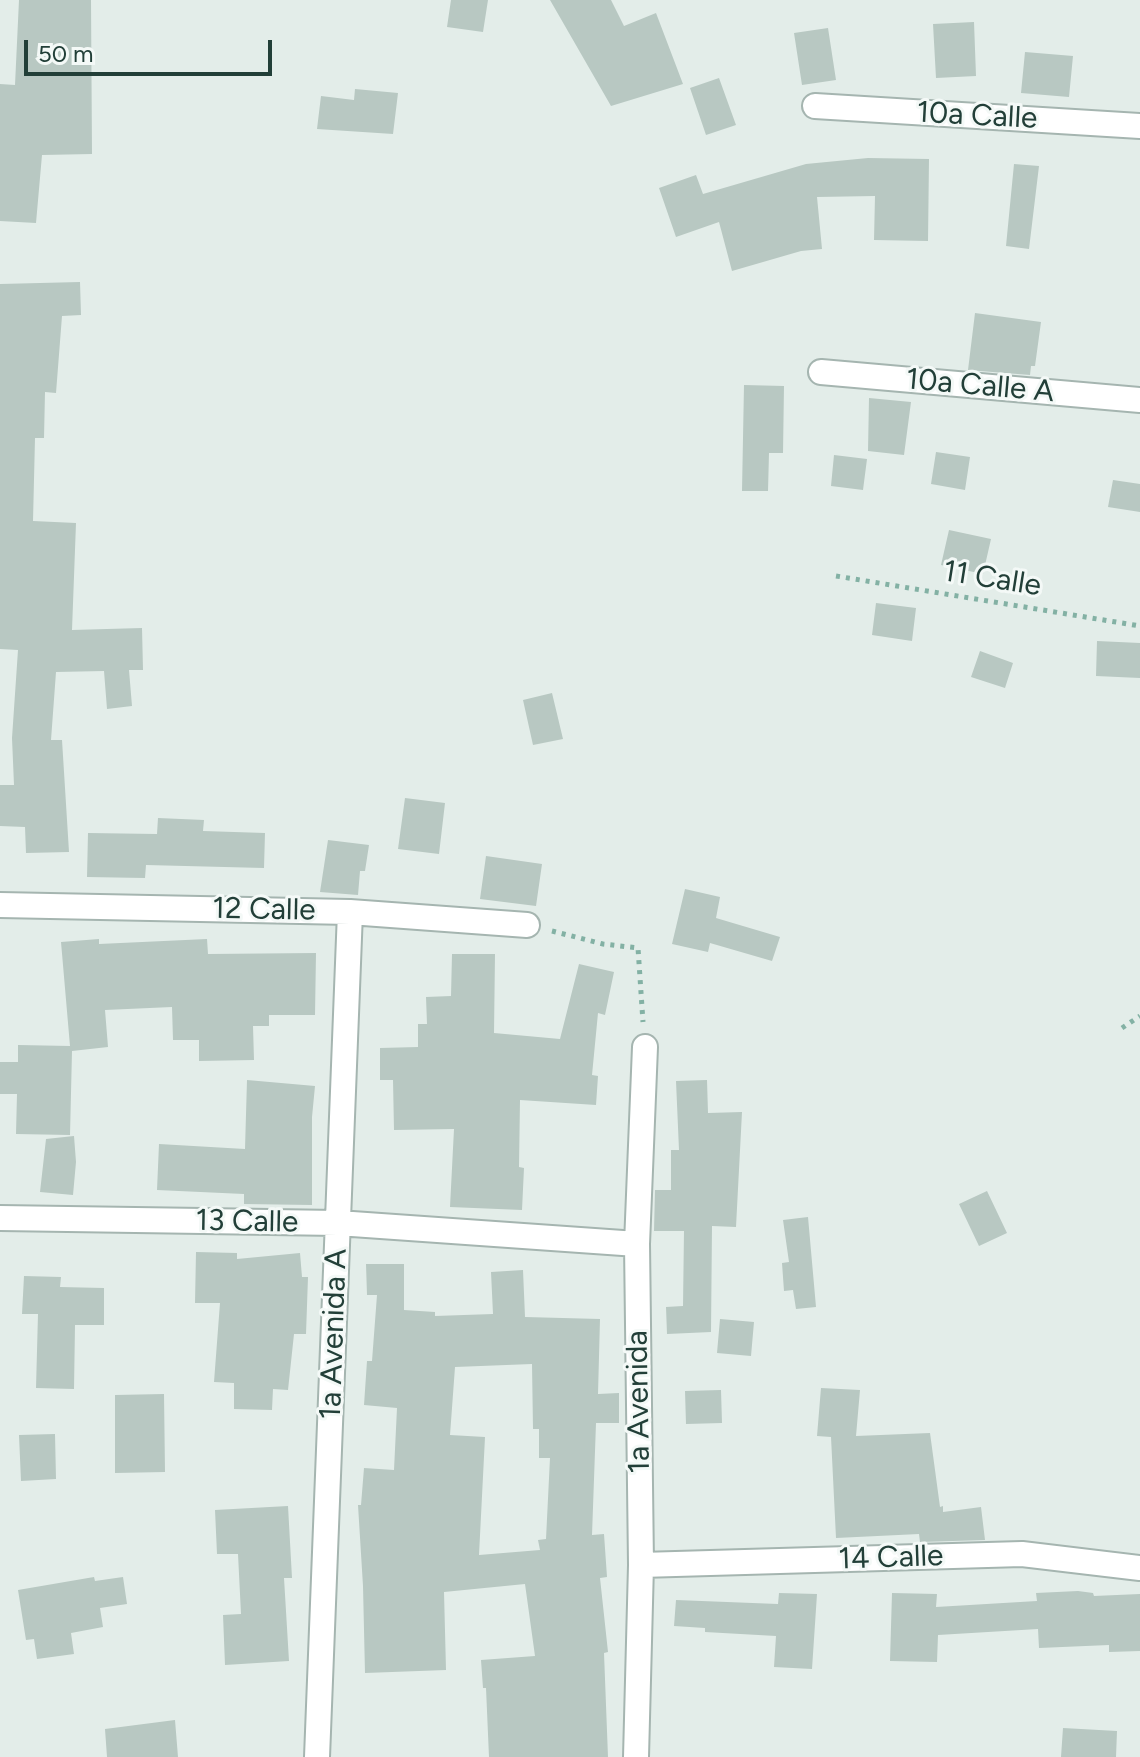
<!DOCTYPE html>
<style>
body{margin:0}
#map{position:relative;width:1140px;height:1757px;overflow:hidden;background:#e3ede9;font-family:Figtree,sans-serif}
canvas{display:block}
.scale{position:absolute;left:24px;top:40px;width:248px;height:36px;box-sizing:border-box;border:4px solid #223f38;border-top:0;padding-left:10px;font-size:24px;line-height:28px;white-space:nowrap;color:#223f38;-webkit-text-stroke:6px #f4f9f7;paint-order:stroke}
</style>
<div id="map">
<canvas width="1140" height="1757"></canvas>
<div class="scale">50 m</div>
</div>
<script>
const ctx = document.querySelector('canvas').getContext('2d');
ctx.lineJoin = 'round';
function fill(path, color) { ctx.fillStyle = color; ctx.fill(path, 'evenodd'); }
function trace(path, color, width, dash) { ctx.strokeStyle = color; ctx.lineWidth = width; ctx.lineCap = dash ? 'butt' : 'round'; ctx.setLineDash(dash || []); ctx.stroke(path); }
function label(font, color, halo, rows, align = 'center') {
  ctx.font = font + ' Figtree,sans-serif'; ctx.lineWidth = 6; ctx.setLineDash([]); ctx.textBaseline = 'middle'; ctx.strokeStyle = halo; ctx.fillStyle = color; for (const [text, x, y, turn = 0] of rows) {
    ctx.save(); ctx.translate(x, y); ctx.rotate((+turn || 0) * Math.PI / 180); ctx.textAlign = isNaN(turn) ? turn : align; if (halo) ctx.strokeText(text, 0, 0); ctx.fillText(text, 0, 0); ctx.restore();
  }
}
fill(new Path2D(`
 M 19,0 L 91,0 L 92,154 L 42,155 L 36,223 L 0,221 L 0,84 L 15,85 Z
 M 451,0 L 488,0 L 483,32 L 447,27 Z
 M 550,0 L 611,0 L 624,26 L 656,13 L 683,84 L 611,106 Z
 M 974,22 L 976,76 L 936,78 L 933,24 Z
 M 828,28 L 836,80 L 802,85 L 794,33 Z
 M 1025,52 L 1073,56 L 1069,97 L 1021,93 Z
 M 719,78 L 736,125 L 706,135 L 690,88 Z
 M 355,89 L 398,93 L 393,134 L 317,129 L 321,96 L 354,100 Z
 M 868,158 L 929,159 L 928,241 L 874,240 L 875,196 L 817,197 L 822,249 L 801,251 L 732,271 L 719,222 L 676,237 L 659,188 L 696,175 L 703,194 L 806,164 Z
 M 1014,164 L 1039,166 L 1029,249 L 1006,246 Z
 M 80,282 L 81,315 L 62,316 L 56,393 L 45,392 L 44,438 L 35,438 L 33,521 L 76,523 L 72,630 L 142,628 L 143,670 L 129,670 L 132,706 L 107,709 L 104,671 L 56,672 L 51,740 L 62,740 L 69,852 L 26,853 L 25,827 L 0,826 L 0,785 L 14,785 L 12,738 L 18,650 L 0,649 L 0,284 Z
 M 975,313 L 1041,322 L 1035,366 L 1031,366 L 1030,375 L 968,370 Z
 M 744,385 L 784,386 L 783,453 L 769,453 L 768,491 L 742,491 Z
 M 869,398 L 911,402 L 904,455 L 868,451 Z
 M 936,452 L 970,457 L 965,490 L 931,484 Z
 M 834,455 L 867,459 L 863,490 L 831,486 Z
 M 1113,480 L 1140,484 L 1140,512 L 1108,507 Z
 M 949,530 L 991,539 L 983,574 L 941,565 Z
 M 876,603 L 916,608 L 912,641 L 872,635 Z
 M 1097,641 L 1140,643 L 1140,678 L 1096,676 Z
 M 980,651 L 1013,663 L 1005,688 L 971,677 Z
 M 552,693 L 563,739 L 533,745 L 523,700 Z
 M 405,798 L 445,803 L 439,854 L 398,849 Z
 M 158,818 L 204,820 L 203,831 L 265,833 L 264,868 L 146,865 L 145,878 L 87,877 L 88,833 L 157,834 Z
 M 328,840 L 369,845 L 365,871 L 360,871 L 358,895 L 320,892 Z
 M 486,856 L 542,864 L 536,906 L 480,899 Z
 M 685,889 L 720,897 L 716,918 L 780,937 L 772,961 L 710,943 L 708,952 L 672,944 Z
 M 99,939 L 99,944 L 207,939 L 208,954 L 316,953 L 315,1015 L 269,1015 L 269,1026 L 253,1026 L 254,1060 L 199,1061 L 199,1040 L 173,1040 L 172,1007 L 105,1010 L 108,1047 L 72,1051 L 70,1135 L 16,1134 L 17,1094 L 0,1094 L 0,1062 L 18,1062 L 18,1045 L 70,1046 L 61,942 Z
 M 452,954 L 495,954 L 494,1033 L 560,1039 L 579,964 L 614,972 L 605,1015 L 598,1013 L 592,1075 L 598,1076 L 596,1105 L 520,1100 L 519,1167 L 524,1168 L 522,1210 L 450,1207 L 454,1129 L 394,1130 L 393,1080 L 380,1080 L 380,1048 L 418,1047 L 418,1024 L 427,1024 L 426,997 L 451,996 Z
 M 247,1080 L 315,1086 L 312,1117 L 312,1205 L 244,1204 L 244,1194 L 157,1190 L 159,1144 L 245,1149 Z
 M 707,1080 L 708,1113 L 742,1112 L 736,1227 L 712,1226 L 711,1332 L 667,1334 L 666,1307 L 683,1306 L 684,1231 L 654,1231 L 655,1190 L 671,1190 L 671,1150 L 679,1150 L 676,1081 Z
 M 74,1136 L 76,1162 L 73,1195 L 40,1192 L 46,1139 Z
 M 987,1191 L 1007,1233 L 979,1246 L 959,1204 Z
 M 808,1217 L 816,1307 L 796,1309 L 793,1290 L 784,1291 L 782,1263 L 789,1262 L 783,1220 Z
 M 196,1252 L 237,1253 L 237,1259 L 300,1253 L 302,1277 L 308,1277 L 306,1334 L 294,1334 L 288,1390 L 273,1389 L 272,1410 L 234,1409 L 234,1383 L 214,1382 L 220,1303 L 195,1303 Z
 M 366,1264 L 404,1264 L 404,1310 L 435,1312 L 435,1316 L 493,1314 L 491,1272 L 523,1270 L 525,1317 L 600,1319 L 598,1394 L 619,1393 L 619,1423 L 596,1423 L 592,1535 L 604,1534 L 607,1577 L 600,1578 L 608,1652 L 604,1653 L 608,1757 L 489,1757 L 486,1688 L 483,1688 L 481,1660 L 535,1656 L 525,1584 L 444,1592 L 446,1670 L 365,1673 L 363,1586 L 358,1505 L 361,1505 L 364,1468 L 394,1470 L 397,1408 L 364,1405 L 367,1361 L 372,1361 L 377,1295 L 367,1295 ZM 532,1364 L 533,1429 L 539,1429 L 539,1458 L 550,1458 L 546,1539 L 538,1540 L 540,1550 L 479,1555 L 485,1437 L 450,1435 L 455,1367 Z
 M 24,1276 L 61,1277 L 60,1287 L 104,1288 L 104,1325 L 75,1325 L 74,1389 L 36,1388 L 38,1314 L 22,1314 Z
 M 720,1319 L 754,1322 L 751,1356 L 717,1353 Z
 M 821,1388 L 860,1390 L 856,1436 L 930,1433 L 940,1507 L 943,1506 L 943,1512 L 981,1507 L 985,1540 L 920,1542 L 919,1534 L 836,1538 L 831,1437 L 817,1436 Z
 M 721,1390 L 722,1423 L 686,1424 L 685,1391 Z
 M 164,1394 L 165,1472 L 115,1473 L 115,1395 Z
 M 55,1434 L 56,1479 L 21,1481 L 19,1435 Z
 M 288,1506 L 292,1578 L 284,1578 L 289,1661 L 225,1665 L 223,1615 L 241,1614 L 238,1554 L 217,1554 L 215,1510 Z
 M 94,1577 L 95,1581 L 123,1577 L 127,1604 L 100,1608 L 103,1627 L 71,1633 L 74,1654 L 37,1659 L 34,1639 L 26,1640 L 18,1590 Z
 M 1078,1591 L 1093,1593 L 1094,1596 L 1140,1594 L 1140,1651 L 1109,1652 L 1109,1645 L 1039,1648 L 1038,1629 L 938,1635 L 937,1662 L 890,1661 L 892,1593 L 937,1594 L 936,1607 L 1037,1601 L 1036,1593 Z
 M 779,1593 L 817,1594 L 812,1669 L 774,1667 L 776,1636 L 705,1632 L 705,1628 L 674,1626 L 676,1600 L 778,1604 Z
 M 175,1720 L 178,1757 L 107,1757 L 105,1729 Z
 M 1063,1728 L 1117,1731 L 1116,1757 L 1061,1757 Z`), '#b8c8c2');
const street = new Path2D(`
 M 815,106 L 1140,126
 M 821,372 L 1140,400
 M 0,905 L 350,912 L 527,925
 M 0,1218 L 338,1223 L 637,1244
 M 641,1565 L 1022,1554 L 1140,1568
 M 317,1757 L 350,912
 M 636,1757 L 641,1565 L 637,1244 L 645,1047`);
trace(street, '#a5b5b0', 28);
trace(new Path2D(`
 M 836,576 L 1140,626
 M 552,931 L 603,944 L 638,948 L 643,1022
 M 1122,1028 L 1140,1016`), '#83b1a4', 5, [4, 6]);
trace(street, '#fff', 24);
label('30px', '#223f38', '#f4f9f7', [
 ["10a Calle",977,116,3],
 ["10a Calle A",980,386,5],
 ["11 Calle",992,579,9],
 ["12 Calle",264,910,1],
 ["13 Calle",247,1222,1],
 ["1a Avenida A",334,1334,-88],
 ["1a Avenida",639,1402,-91],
 ["14 Calle",891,1558,-2]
]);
</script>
